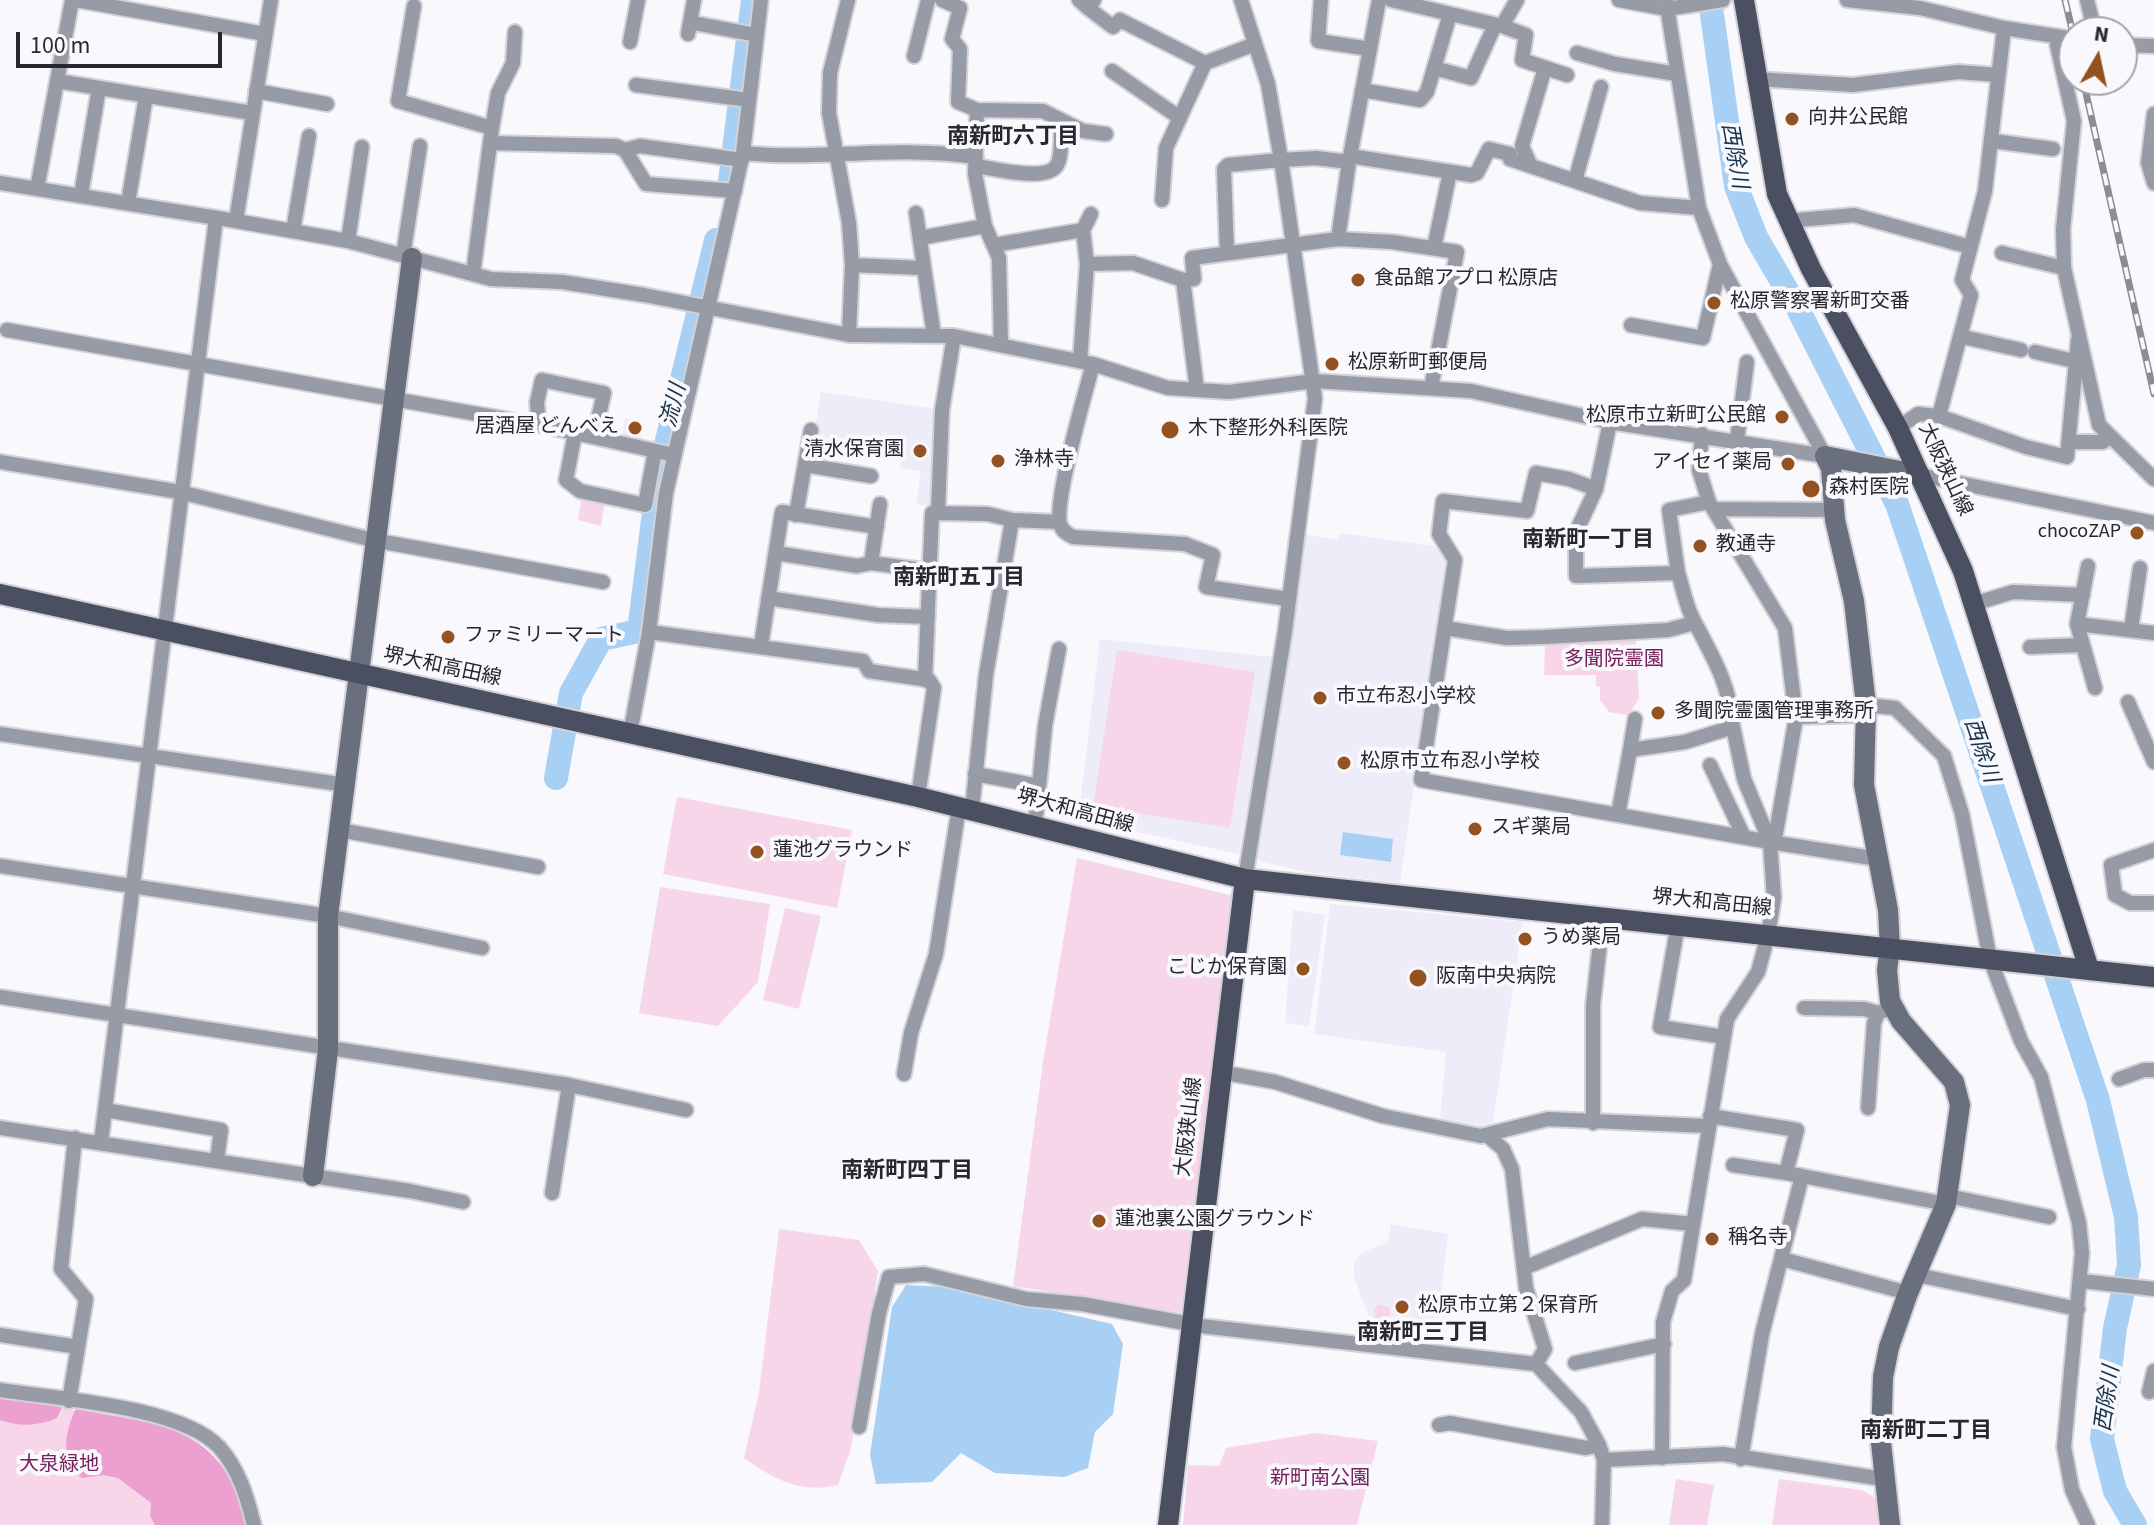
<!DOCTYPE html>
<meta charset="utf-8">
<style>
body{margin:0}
#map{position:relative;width:2154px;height:1525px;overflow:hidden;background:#f9f8fd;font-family:"Source Sans 3",sans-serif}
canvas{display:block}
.north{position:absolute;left:2058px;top:16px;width:80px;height:80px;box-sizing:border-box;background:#f9f8fd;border:2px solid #a5a4ab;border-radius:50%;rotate:9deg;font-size:22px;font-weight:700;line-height:32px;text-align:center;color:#282730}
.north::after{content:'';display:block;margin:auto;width:28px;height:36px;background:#945221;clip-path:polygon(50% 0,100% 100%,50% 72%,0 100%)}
.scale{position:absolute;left:16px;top:32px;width:206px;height:36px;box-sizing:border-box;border:4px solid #282730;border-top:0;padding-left:10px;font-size:24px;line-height:28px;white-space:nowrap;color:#282730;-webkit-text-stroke:6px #f9f8fd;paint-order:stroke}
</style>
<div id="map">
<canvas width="2154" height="1525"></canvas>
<div class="north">N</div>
<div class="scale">100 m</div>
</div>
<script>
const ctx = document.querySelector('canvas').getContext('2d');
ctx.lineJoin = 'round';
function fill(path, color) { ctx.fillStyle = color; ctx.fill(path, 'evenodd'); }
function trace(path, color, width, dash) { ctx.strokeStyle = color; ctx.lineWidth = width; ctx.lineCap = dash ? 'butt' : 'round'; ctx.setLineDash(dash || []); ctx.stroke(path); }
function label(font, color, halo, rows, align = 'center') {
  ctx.font = font + ' "Source Sans 3","Noto Sans JP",sans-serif'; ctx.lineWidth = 8; ctx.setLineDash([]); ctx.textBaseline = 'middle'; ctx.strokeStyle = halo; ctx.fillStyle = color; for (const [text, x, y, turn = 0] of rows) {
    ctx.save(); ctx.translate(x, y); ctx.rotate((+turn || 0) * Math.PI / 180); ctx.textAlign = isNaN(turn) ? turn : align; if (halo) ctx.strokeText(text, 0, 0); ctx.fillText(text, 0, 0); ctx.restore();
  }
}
fill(new Path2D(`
 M 821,392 L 937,409 L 933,437 L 938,454 L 930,506 L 916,504 L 921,471 L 900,468 L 902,449 L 814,436 Z
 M 625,418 L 643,422 L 641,440 L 622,436 Z
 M 1340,533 L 1441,547 L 1450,574 L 1433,652 L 1400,883 L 1312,873 L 1262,862 L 1256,857 L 1303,534 L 1337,540 Z
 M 1100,639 L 1274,657 L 1239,854 L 1078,819 Z
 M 1330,904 L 1523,922 L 1492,1129 L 1440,1121 L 1446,1052 L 1314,1034 Z
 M 1293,910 L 1325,915 L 1309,1026 L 1285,1023 Z
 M 1391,1224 L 1448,1234 L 1436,1343 L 1376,1337 L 1354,1277 L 1354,1262 L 1363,1252 L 1388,1242 Z`), '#eeecf9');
fill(new Path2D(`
 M 582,496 L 605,501 L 601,526 L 578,520 Z
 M 1636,639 L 1639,699 L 1628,715 L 1609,712 L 1600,700 L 1600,687 L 1596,686 L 1596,675 L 1544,675 L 1545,642 Z
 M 1117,650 L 1255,672 L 1230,828 L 1093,806 Z
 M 677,797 L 852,830 L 837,908 L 663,874 Z
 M 1077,858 L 1234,896 L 1181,1313 L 1013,1286 L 1043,1062 Z
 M 660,887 L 770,904 L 758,982 L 718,1026 L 639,1013 Z
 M 785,908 L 821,916 L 799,1009 L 763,1000 Z
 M 779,1229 L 859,1240 L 878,1271 L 851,1448 L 838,1485 C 800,1494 774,1479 744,1458 L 759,1392 Z
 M 1380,1304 L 1389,1307 L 1391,1329 L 1376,1325 L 1374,1308 Z
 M 0,1397 L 169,1426 L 209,1453 L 238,1498 L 247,1525 L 0,1525 Z
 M 1316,1433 L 1378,1441 L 1357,1525 L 1183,1525 L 1188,1465 L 1219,1466 L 1226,1448 Z
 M 1676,1479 L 1714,1485 L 1707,1525 L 1669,1525 Z
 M 1779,1479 L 1862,1490 L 1877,1499 L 1879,1525 L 1772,1525 Z`), '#f8d6ea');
fill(new Path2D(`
 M 0,1397 L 62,1407 L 57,1418 C 39,1426 18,1427 0,1420 Z
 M 76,1409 C 161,1425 224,1425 247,1525 L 155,1525 L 150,1516 L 151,1503 L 118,1478 L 103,1475 L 82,1478 C 59,1461 65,1430 76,1409 Z`), '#eca0d0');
fill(new Path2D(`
 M 1343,832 L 1393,839 L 1391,862 L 1340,855 Z
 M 906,1285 L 951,1287 L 1112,1324 L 1123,1344 L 1113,1414 L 1095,1432 L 1088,1468 L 1064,1477 L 995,1473 L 961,1453 L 932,1482 L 876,1484 L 870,1455 L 892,1307 Z`), '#a8d0f4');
trace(new Path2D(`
 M 1710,0 L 1736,186 L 1756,237 L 1799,311 L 1897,504 L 2098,1100 L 2126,1217 L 2129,1265 L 2115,1328 L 2102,1439 L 2115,1491 L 2135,1525
 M 730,181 L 753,0
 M 556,778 L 571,693 L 601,639 L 639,631 L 659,473 L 716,240`), '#a8d0f4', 24);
const street = new Path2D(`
 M 76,0 L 265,34
 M 848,0 L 830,73 L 829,113 L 849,223 L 852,265 L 849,335
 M 942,0 L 960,8 L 952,39 L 960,49 L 958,102 L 977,110 L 975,174 L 985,226 L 999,258 L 1001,345
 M 1079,0 L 1088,8 L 1094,0
 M 1241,0 L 1268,84 L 1281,160 L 1316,158 L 1349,162 L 1379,0
 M 1321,0 L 1318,41 L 1370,49
 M 1391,0 L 1502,26 L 1517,0
 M 1619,0 L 1667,9 L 1723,0
 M 1666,0 L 1699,208 L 1720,264 L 1825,456
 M 1847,0 L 1920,8 L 2004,28 L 2074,39
 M 2087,0 L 2095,32
 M 414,6 L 398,101 L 492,128
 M 1088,8 L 1113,27 L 1120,20 L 1205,63 L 1255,44
 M 694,23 L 756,35
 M 1502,26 L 1526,35 L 1522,60 L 1567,75
 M 688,34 L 694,0
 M 630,42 L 638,0
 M 2057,45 L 2074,121 L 2063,229 L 2064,268
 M 2122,45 L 2154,46
 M 1577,53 L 1615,64 L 1677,74
 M 914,56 L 928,0
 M 1434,68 L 1471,78 L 1495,25
 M 1112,71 L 1180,118
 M 1756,79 L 1853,85 L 1958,72 L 1998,75
 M 57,81 L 252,113
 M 636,85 L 749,100
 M 1362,90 L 1420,100 L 1427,92 L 1450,14
 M 256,91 L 327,104
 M 977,110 L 1043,111 L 1083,131 L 1106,134
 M 2154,114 L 2148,163 L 2154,183
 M 1993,141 L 2053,149
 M 491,143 L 616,146 L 625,150 L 646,184 L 735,191
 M 625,150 L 640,146 L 742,160
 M 743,153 C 821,161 898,145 976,157
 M 1350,156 L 1471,175 L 1477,173 L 1489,149 L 1510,154 L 1510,159 L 1640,203 L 1699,208
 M 1530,164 L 1522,146 L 1545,68
 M 976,166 C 993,168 1047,183 1057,165 C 1063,155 1060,132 1061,120
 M 1575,181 L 1601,87
 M 0,183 L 236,221 L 271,0
 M 37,189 L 72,0
 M 81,195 L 99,88
 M 1162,200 L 1166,148 L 1205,63
 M 128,203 L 146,96
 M 916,213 L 934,336
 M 236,221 L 348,241 L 491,279 L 562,282 L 644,295 L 849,335 L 954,336 L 1093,364 L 1168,388 L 1229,392 L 1314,381 L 1471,391 L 1610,422 L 1825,456
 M 1787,221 L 1854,215 L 1970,247
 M 293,231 L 309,136
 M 920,238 L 985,226
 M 1338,239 L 1349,162
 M 348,241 L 362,147
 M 994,245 L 1083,230
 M 1434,248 L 1450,172
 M 1227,253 L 1224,169 L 1228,165 L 1281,160 L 1315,398 L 1285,631 L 1245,879
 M 2002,253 L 2064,268 L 2099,425 L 2154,479
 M 403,256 L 420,146
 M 1087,264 L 1133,263 L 1183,280 L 1197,390
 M 852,265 L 921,268
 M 473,274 L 492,128 L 498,93 L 513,63 L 515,32
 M 1183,280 L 1194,279 L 1192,258 L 1338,239 L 1392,242 L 1457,252 L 1431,388
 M 1631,325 L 1703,338 L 1720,264
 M 7,330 L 539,425 L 674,455
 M 1963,337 L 2021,350
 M 2035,352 L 2074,361
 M 1080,361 L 1087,264 L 1083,230 L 1091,214
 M 1093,364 C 1085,394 1054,500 1060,524 C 1062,531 1067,534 1073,537 L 1185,544 L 1213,555 L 1206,587 L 1288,599
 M 1939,416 L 2026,447 L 2067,457 L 2078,340
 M 1610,422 L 1596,489 L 1576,532 L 1576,576 L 1678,573 C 1683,588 1686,607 1694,621 C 1713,657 1730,685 1733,727 L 1685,742 L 1630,750 L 1618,815 L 1770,842 L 1774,898 L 1768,935 L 1758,972 L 1727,1019 L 1684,1280 L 1672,1291 L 1663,1322 L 1662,1458
 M 539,425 L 537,402 L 542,380 L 604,393 L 594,437
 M 1898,428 L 1918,414 L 1939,416 L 1971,295 L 1962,280 L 1985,191 L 2004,28
 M 575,433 L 566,480 L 580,491 L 645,505 L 655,451
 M 1702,434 L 1699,470 L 1709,502 L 1785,628 L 1796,717 L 1776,833 L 1770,842
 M 1737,440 L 1747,362
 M 2069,442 L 2103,442 L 2108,435
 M 0,462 L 180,492 L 373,540 L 603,582
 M 805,465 L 871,476
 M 1920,475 L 2154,523
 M 1596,489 L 1569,479 L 1536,473 L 1527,511 L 1443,501 L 1439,534 L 1455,560 L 1421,780 L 1618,815
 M 1715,509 L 1835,510
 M 938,513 L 942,410 L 954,336
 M 796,515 L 811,430
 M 776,553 L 857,566 L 871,563 L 931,571
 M 871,563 L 880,504
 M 2088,566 L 2077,624 L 2095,688
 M 1678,573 L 1669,510 L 1709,502
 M 768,598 L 878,615 L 928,617
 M 1973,604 L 2013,592 L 2083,595
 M 2077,624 L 2154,633
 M 1445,628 L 1507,638 L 1544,637 L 1668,630 L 1694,623
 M 2131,630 L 2140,568
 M 649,632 L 863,661 L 869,671 L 929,680 L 934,688 L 918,797
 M 761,645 L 782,512 L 877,527
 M 2030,647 L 2083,645
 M 925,680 L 932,513 L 988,514 L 1012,520
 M 2128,702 L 2154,762
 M 1866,705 L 1895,708 L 1944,756 L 1962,814 L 1990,959 L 2021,1041 L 2041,1077 L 2079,1223 L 2082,1253 L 2064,1447 L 2072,1490 L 2088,1525
 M 1796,717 L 1865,715
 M 1733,727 L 1744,779 L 1770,842
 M 0,734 L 346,785
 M 630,734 L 649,632 L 666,493 L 743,153 L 761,0
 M 1630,750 L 1635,719
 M 1710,765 L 1744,837
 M 975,774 L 1039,786
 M 972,810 L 986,675 L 1012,520 L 1059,522
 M 1035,826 L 1045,726 L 1059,649
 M 340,830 L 538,867
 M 1770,842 L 1878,859
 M 2154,850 L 2111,865 L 2115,895 L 2130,903 L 2154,903
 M 0,866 L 328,916 L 482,948
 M 1678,924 L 1660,1027 L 1724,1037
 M 0,997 L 569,1085 L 552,1193
 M 1804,1008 L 1864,1009 L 1878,1013
 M 1220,1072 L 1275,1082 L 1383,1116 L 1481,1136 L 1548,1119 L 1707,1126
 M 904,1074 L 911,1033 L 936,954 L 959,807
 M 2119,1079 L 2144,1070 L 2154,1070
 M 569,1085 L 686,1110
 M 1868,1108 L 1874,1023 L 1878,1013 L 1893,1007
 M 105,1110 L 221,1130 L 217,1160
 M 1710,1116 L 1797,1130 L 1786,1173 L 1802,1176 L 1762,1334 L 1741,1459
 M 1593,1123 L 1593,1005 L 1603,916
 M 0,1128 L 410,1191 L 463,1202
 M 1489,1137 L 1503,1149 L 1512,1169 L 1526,1288 L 1545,1349 L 1536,1364
 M 101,1142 L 216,218
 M 1733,1165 L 1786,1173
 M 1802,1176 L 1946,1204
 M 1948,1196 L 2049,1217
 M 1782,1259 L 1908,1293
 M 1524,1268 L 1642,1219 L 1693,1224
 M 1917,1275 L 2078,1309
 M 2081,1281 L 2154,1289
 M 0,1335 L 78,1347
 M 1575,1363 L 1664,1344
 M 0,1390 C 57,1399 180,1406 219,1447 C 239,1469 247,1497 254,1525
 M 2149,1392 L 2154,1371
 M 69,1401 L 86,1299 L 61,1269 L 75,1138
 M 1439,1425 L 1450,1423 L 1586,1448 L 1599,1445
 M 859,1427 L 879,1313 L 889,1277 L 924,1274 L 1026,1299 L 1082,1304 L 1201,1326 L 1536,1364 L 1581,1412 L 1599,1445 L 1604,1460 L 1602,1525
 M 1604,1460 L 1723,1454 L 1883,1479`);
const secondary = new Path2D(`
 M 1825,456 L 1831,468 L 1835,520 L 1854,601 L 1866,705 L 1864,785 L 1888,910 L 1890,948 L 1887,970 L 1890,1001 L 1901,1021 L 1954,1082 L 1960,1105 L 1946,1204 L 1908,1293 L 1889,1347 L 1883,1377 L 1881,1443 L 1890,1525
 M 1825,456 L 1920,475
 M 313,1176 L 328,1050 L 328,916 L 412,258`);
const primary = new Path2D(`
 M 1744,0 L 1777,194 L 1811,269 L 1898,428 L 1963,571 L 2089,969
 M 0,594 L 918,797 L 1245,879 L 2154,977
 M 1168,1525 L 1245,879`);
trace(street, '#d3d2d8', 18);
trace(secondary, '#d3d2d8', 24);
trace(primary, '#d3d2d8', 24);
trace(street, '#979ba5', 14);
trace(secondary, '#6a6f7d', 20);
trace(primary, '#4a5061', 20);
const rail = new Path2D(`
 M 2065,0 L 2074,38
 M 2083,80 L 2154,394`);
trace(rail, '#8d8c93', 7);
trace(rail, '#f9f8fd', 4, [12]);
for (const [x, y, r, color] of [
 [1792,119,8,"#945221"],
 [1358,280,8,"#945221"],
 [1714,303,8,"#945221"],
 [1332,364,8,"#945221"],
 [1782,417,8,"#945221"],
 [635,428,8,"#945221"],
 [1170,430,10,"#945221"],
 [920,451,8,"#945221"],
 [998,461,8,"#945221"],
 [1788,464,8,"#945221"],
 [1811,489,10,"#945221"],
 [2137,533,8,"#945221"],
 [1700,546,8,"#945221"],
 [448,637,8,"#945221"],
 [1320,698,8,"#945221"],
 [1658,713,8,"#945221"],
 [1344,763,8,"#945221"],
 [1475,829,8,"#945221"],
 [757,852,8,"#945221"],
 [1525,939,8,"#945221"],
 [1303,969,8,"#945221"],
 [1418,978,10,"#945221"],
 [1099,1221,8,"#945221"],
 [1712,1239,8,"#945221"],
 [1402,1307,8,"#945221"]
]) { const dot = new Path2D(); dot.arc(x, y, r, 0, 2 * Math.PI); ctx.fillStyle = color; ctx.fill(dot); trace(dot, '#f9f8fd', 3); }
label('20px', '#282730', '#f9f8fd', [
 ["向井公民館",1808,119],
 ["食品館アプロ 松原店",1374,280],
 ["松原警察署新町交番",1730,303],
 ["松原新町郵便局",1348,364],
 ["松原市立新町公民館",1766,417,"right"],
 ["居酒屋 どんべえ",619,428,"right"],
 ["木下整形外科医院",1188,430],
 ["清水保育園",904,451,"right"],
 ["浄林寺",1014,461],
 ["アイセイ薬局",1772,464,"right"],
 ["森村医院",1829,489],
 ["chocoZAP",2121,533,"right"],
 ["教通寺",1716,546],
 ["ファミリーマート",464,637],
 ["市立布忍小学校",1336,698],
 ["多聞院霊園管理事務所",1674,713],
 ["松原市立布忍小学校",1360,763],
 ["スギ薬局",1491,829],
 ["蓮池グラウンド",773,852],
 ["うめ薬局",1541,939],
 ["こじか保育園",1287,969,"right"],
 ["阪南中央病院",1436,978],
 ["蓮池裏公園グラウンド",1115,1221],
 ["稱名寺",1728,1239],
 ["松原市立第２保育所",1418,1307]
], 'left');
label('20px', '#282730', '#f9f8fd', [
 ["大阪狭山線",1944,470,65],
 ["堺大和高田線",442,668,12],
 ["堺大和高田線",1075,812,15],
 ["堺大和高田線",1712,904,6],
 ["大阪狭山線",1190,1127,-83]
]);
label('20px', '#77205e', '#f9f8fd', [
 ["多聞院霊園",1614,661],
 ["大泉緑地",59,1466],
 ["新町南公園",1320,1480]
]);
label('bold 22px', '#282730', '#f9f8fd', [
 ["南新町六丁目",1013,138],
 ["南新町一丁目",1588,541],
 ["南新町五丁目",959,579],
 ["南新町四丁目",907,1172],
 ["南新町三丁目",1423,1334],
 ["南新町二丁目",1926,1432]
]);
label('italic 22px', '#16334b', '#f9f8fd', [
 ["西除川",1733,156,80],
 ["流川",675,406,-76],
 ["西除川",1980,751,71],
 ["西除川",2109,1399,-82]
]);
</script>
